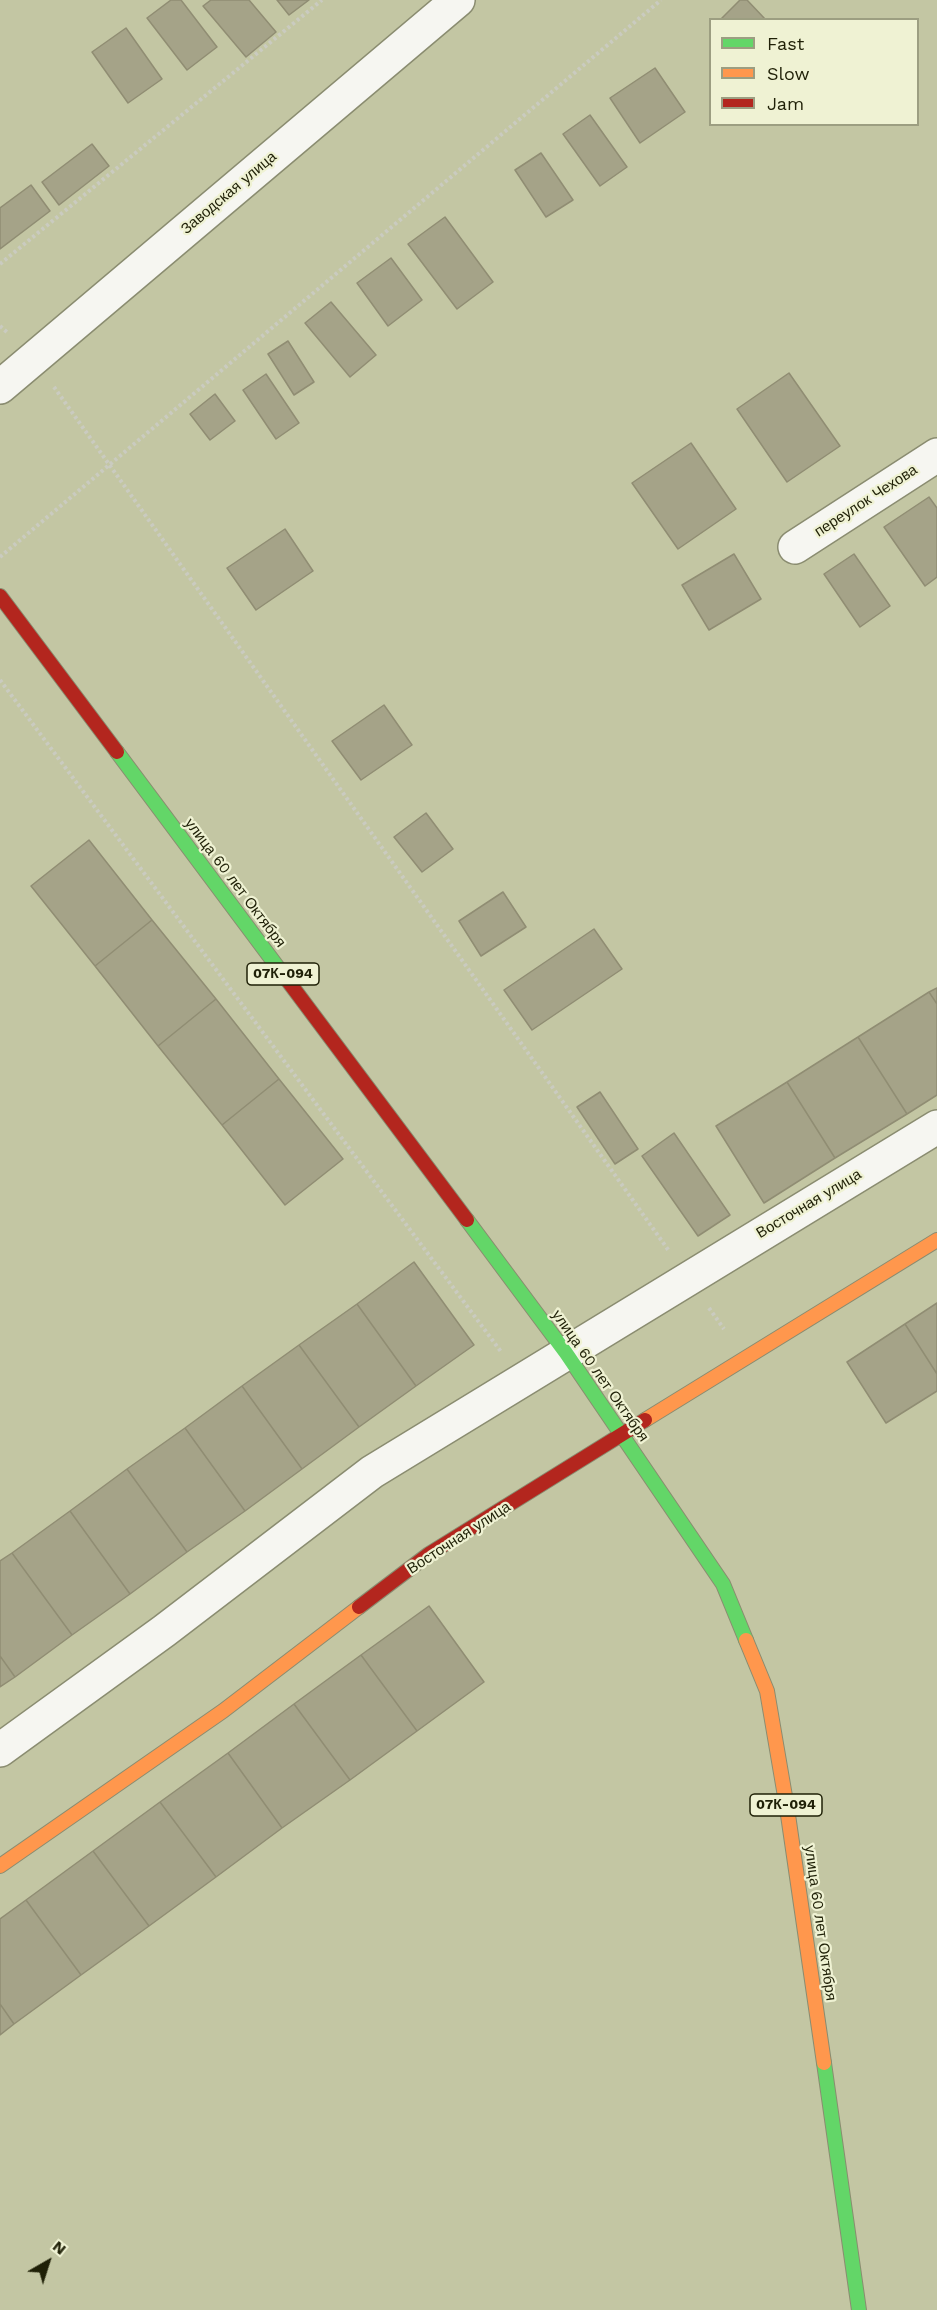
<!DOCTYPE html>
<meta charset="utf-8">
<style>
body{margin:0}
#map{position:relative;width:937px;height:2310px;overflow:hidden;background:#c3c6a3;font-family:"Work Sans",sans-serif}
canvas{display:block}
.legend{position:absolute;left:709px;top:18px;width:210px;height:108px;box-sizing:border-box;background:#eff2d3;border:2px solid #9c9e81;margin:0;padding:8px 10px;list-style:none;font-size:18px;color:#1f2007}
.legend li{display:flex;align-items:center;gap:12px;height:30px}
.legend b{width:30px;border:2px solid #9c9e81}
.north{position:absolute;left:18px;top:2232px;width:60px;height:60px;-webkit-text-stroke:4px #eff2d3;paint-order:stroke;rotate:39deg;font-size:16px;font-weight:700;line-height:24px;text-align:center;color:#1f2007}
.north::after{content:'';display:block;margin:auto;width:21px;height:27px;background:#1f2007;clip-path:polygon(50% 0,100% 100%,50% 72%,0 100%)}
</style>
<div id="map">
<canvas width="937" height="2310"></canvas>
<ul class="legend">
<li><b style="height:8px;background:#63d668"></b>Fast</li>
<li><b style="height:8px;background:#ff974d"></b>Slow</li>
<li><b style="height:8px;background:#b3261e"></b>Jam</li>
</ul>
<div class="north">N</div>
</div>
<script>
const ctx = document.querySelector('canvas').getContext('2d');
ctx.lineJoin = 'round';
function fill(path, color) { ctx.fillStyle = color; ctx.fill(path, 'evenodd'); }
function trace(path, color, width, dash) { ctx.strokeStyle = color; ctx.lineWidth = width; ctx.lineCap = dash ? 'butt' : 'round'; ctx.setLineDash(dash || []); ctx.stroke(path); }
function label(font, color, halo, rows, align = 'center') {
  ctx.font = font + ' "Work Sans",sans-serif'; ctx.lineWidth = 4.5; ctx.setLineDash([]); ctx.textBaseline = 'middle'; ctx.strokeStyle = halo; ctx.fillStyle = color; for (const [text, x, y, turn = 0] of rows) {
    ctx.save(); ctx.translate(x, y); ctx.rotate((+turn || 0) * Math.PI / 180); ctx.textAlign = isNaN(turn) ? turn : align; if (halo) ctx.strokeText(text, 0, 0); ctx.fillText(text, 0, 0); ctx.restore();
  }
}
const building = new Path2D(`
 M 171,0 L 181,0 L 217,47 L 187,70 L 147,18 Z
 M 211,0 L 249,0 L 276,32 L 246,57 L 203,6 Z
 M 277,0 L 309,0 L 289,15 Z
 M 740,0 L 747,0 L 766,20 L 720,20 Z
 M 126,28 L 162,79 L 128,103 L 92,52 Z
 M 655,68 L 685,112 L 640,143 L 610,98 Z
 M 590,115 L 627,167 L 600,186 L 563,134 Z
 M 92,144 L 109,166 L 59,205 L 42,182 Z
 M 541,153 L 573,200 L 546,217 L 515,170 Z
 M 31,185 L 50,211 L 0,249 L 0,208 Z
 M 445,217 L 493,282 L 457,309 L 408,244 Z
 M 391,258 L 422,300 L 388,326 L 357,283 Z
 M 331,302 L 376,355 L 350,377 L 305,323 Z
 M 288,341 L 314,382 L 294,395 L 268,354 Z
 M 789,373 L 840,446 L 787,482 L 737,409 Z
 M 266,374 L 299,423 L 276,439 L 243,390 Z
 M 215,394 L 235,421 L 210,440 L 190,414 Z
 M 691,443 L 736,509 L 678,549 L 632,483 Z
 M 929,497 L 937,508 L 937,577 L 925,586 L 884,527 Z
 M 285,529 L 313,571 L 256,610 L 227,568 Z
 M 734,554 L 761,599 L 709,630 L 682,585 Z
 M 854,554 L 890,606 L 860,627 L 824,574 Z
 M 384,705 L 412,745 L 361,780 L 332,741 Z
 M 426,813 L 453,849 L 422,872 L 394,837 Z
 M 89,840 L 152,920 L 95,966 L 31,886 Z
 M 503,892 L 526,927 L 481,956 L 459,921 Z
 M 152,920 L 216,999 L 158,1046 L 95,966 Z
 M 594,929 L 622,969 L 532,1030 L 504,990 Z
 M 937,988 L 937,1004 L 929,992 Z
 M 929,992 L 937,1004 L 937,1095 L 907,1114 L 858,1037 Z
 M 216,999 L 279,1079 L 222,1125 L 158,1046 Z
 M 858,1037 L 907,1114 L 835,1158 L 787,1082 Z
 M 279,1079 L 343,1159 L 285,1205 L 222,1125 Z
 M 787,1082 L 835,1158 L 764,1203 L 716,1126 Z
 M 600,1092 L 638,1149 L 615,1164 L 577,1107 Z
 M 674,1133 L 730,1215 L 698,1236 L 642,1156 Z
 M 414,1262 L 474,1345 L 416,1386 L 357,1304 Z
 M 937,1303 L 937,1374 L 905,1324 Z
 M 357,1304 L 416,1386 L 359,1427 L 299,1345 Z
 M 905,1324 L 937,1374 L 937,1391 L 886,1423 L 847,1362 Z
 M 299,1345 L 359,1427 L 302,1469 L 242,1386 Z
 M 242,1386 L 302,1469 L 245,1511 L 185,1428 Z
 M 185,1428 L 245,1511 L 187,1552 L 127,1469 Z
 M 127,1469 L 187,1552 L 130,1594 L 70,1511 Z
 M 70,1511 L 130,1594 L 72,1635 L 12,1553 Z
 M 12,1553 L 72,1635 L 15,1677 L 0,1656 L 0,1561 Z
 M 429,1606 L 484,1682 L 417,1731 L 361,1655 Z
 M 361,1655 L 417,1731 L 350,1780 L 294,1704 Z
 M 0,1656 L 15,1677 L 0,1687 Z
 M 294,1704 L 350,1780 L 282,1828 L 228,1753 Z
 M 228,1753 L 282,1828 L 216,1877 L 160,1802 Z
 M 160,1802 L 216,1877 L 149,1926 L 93,1851 Z
 M 93,1851 L 149,1926 L 81,1975 L 26,1900 Z
 M 26,1900 L 81,1975 L 14,2024 L 0,2004 L 0,1919 Z
 M 0,2004 L 14,2024 L 0,2035 Z`);
fill(building, '#a5a388');
trace(building, '#908d73', 1.5);
const street = new Path2D(`
 M 0,387 L 458,0
 M 795,547 L 937,455
 M 0,1750 L 164,1631 L 372,1472 L 937,1127`);
const fast = new Path2D(`
 M 117,752 L 285,977
 M 467,1220 L 566,1353 L 723,1584 L 746,1640
 M 824,2063 L 859,2310`);
const slow = new Path2D(`
 M 645,1420 L 937,1240
 M 746,1640 L 767,1691 L 787,1808 L 824,2063
 M 0,1866 L 223,1711 L 359,1607`);
const jam = new Path2D(`
 M 0,596 L 117,752
 M 285,977 L 467,1220
 M 359,1607 L 429,1554 L 645,1420`);
trace(street, '#8a8c70', 36);
trace(fast, '#8a8c70', 16);
trace(slow, '#8a8c70', 16);
trace(jam, '#8a8c70', 16);
trace(new Path2D(`
 M 0,264 L 322,0
 M 0,326 L 8,333
 M 54,387 L 669,1251
 M 0,557 L 661,0
 M 0,680 L 502,1353
 M 709,1308 L 724,1329`), '#cacbc0', 4, [3, 3]);
trace(street, '#f6f6f1', 33);
trace(fast, '#63d668', 14);
trace(slow, '#ff974d', 14);
trace(jam, '#b3261e', 14);
for (const [x, y, w] of [
 [283,974,72],
 [786,1805,72]
]) { const box = new Path2D(); box.roundRect(x - w / 2, y - 11, w, 22, 4.5); ctx.fillStyle = '#eff2d3'; ctx.fill(box); trace(box, '#1f2007', 1.5); }
label('bold 14px', '#1f2007', null, [
 ["07К-094",283,974],
 ["07К-094",786,1805]
]);
label('15px', '#1f2007', '#eff2d3', [
 ["Заводская улица",229,193,-40],
 ["переулок Чехова",866,501,-33],
 ["улица 60 лет Октября",235,883,53],
 ["Восточная улица",809,1204,-31],
 ["улица 60 лет Октября",600,1376,55],
 ["Восточная улица",459,1538,-33],
 ["улица 60 лет Октября",820,1923,82]
]);
</script>
